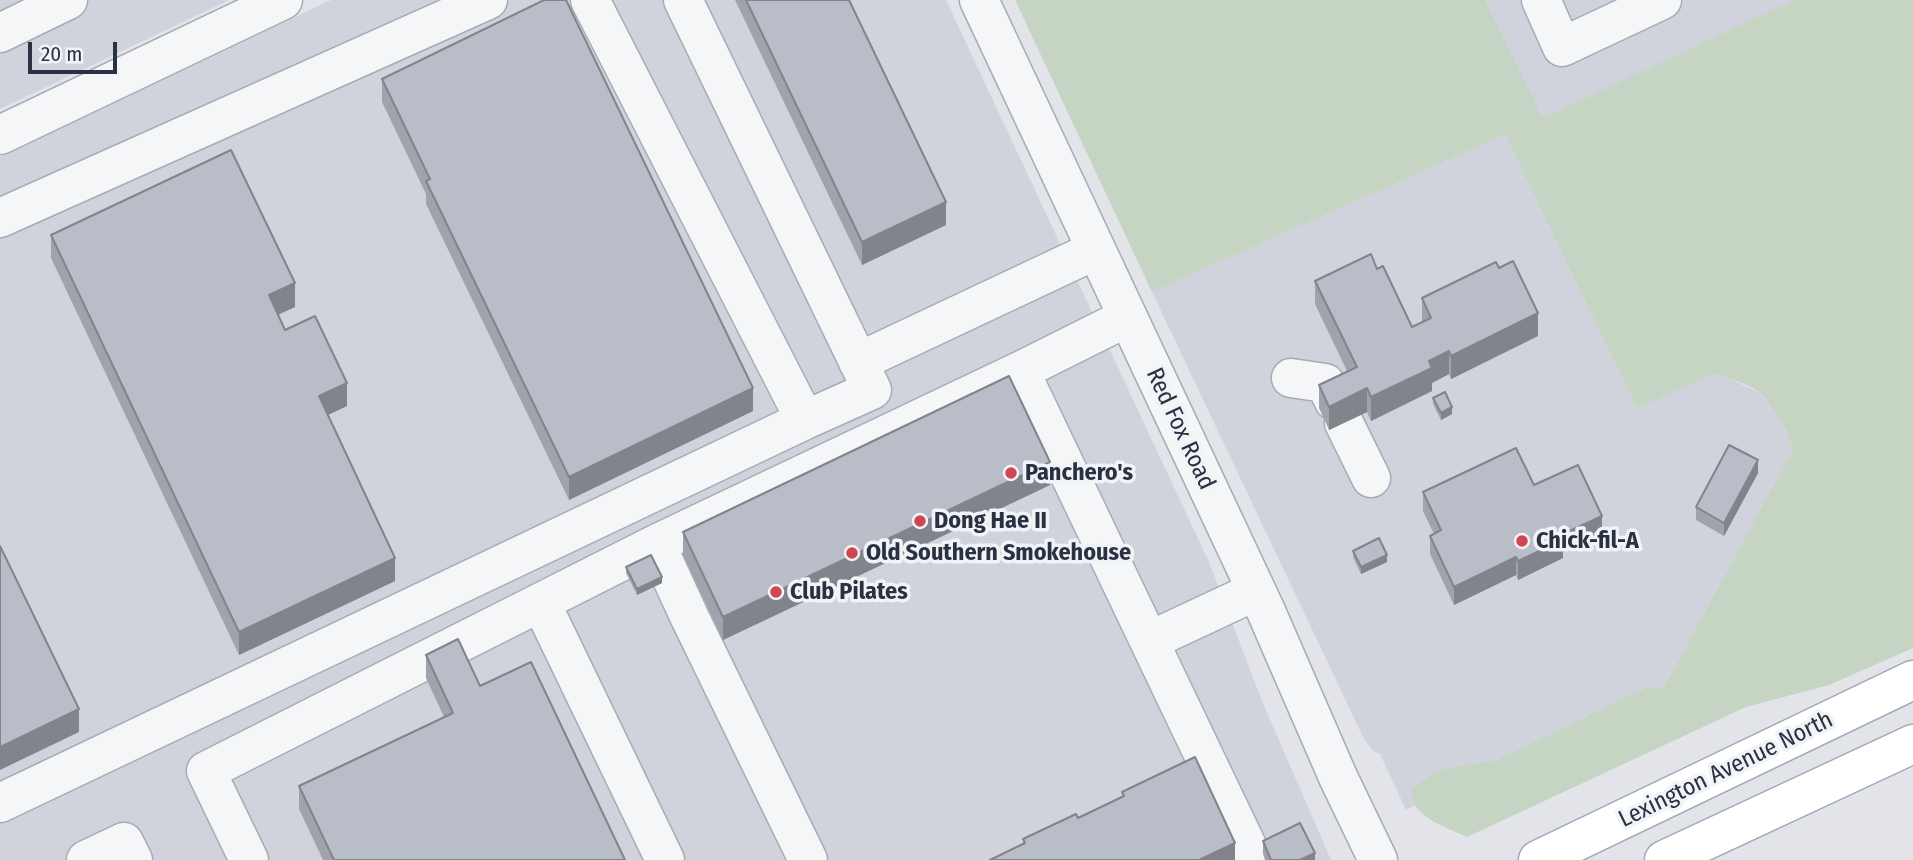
<!DOCTYPE html>
<style>
body{margin:0}
#map{position:relative;width:1913px;height:860px;overflow:hidden;background:#e2e4ea;font-family:"Fira Sans Condensed",sans-serif}
canvas{display:block}
.scale{position:absolute;left:28px;top:42px;width:89px;height:32px;box-sizing:border-box;border:4px solid #2a3142;border-top:0;padding-left:9px;font-size:21px;line-height:24px;white-space:nowrap;color:#2a3142;-webkit-text-stroke:5px #f1f4f7;paint-order:stroke}
</style>
<div id="map">
<canvas width="1913" height="860"></canvas>
<div class="scale">20 m</div>
</div>
<script>
const ctx = document.querySelector('canvas').getContext('2d');
ctx.lineJoin = 'round';
function fill(path, color) { ctx.fillStyle = color; ctx.fill(path, 'evenodd'); }
function trace(path, color, width, dash) { ctx.strokeStyle = color; ctx.lineWidth = width; ctx.lineCap = dash ? 'butt' : 'round'; ctx.setLineDash(dash || []); ctx.stroke(path); }
function label(font, color, halo, rows, align = 'center') {
  ctx.font = font + ' "Fira Sans Condensed",sans-serif'; ctx.lineWidth = 7; ctx.setLineDash([]); ctx.textBaseline = 'middle'; ctx.strokeStyle = halo; ctx.fillStyle = color; for (const [text, x, y, turn = 0] of rows) {
    ctx.save(); ctx.translate(x, y); ctx.rotate((+turn || 0) * Math.PI / 180); ctx.textAlign = isNaN(turn) ? turn : align; if (halo) ctx.strokeText(text, 0, 0); ctx.fillText(text, 0, 0); ctx.restore();
  }
}
fill(new Path2D(`
 M 0,0 L 229,0 L 0,109 Z
 M 331,0 L 946,0 L 1209,562 L 1262,701 L 1331,860 L 0,860 L 0,157 Z
 M 1485,0 L 1816,0 L 1543,119 Z
 M 1505,135 L 1637,409 L 1712,374 L 1726,377 L 1760,393 L 1777,414 L 1789,438 L 1793,450 L 1664,687 L 1657,688 L 1649,686 L 1496,760 L 1451,767 L 1412,801 L 1415,805 L 1406,810 L 1380,754 L 1373,751 L 1364,739 L 1152,292 Z`), '#d0d3dc');
fill(new Path2D(`
 M 1015,0 L 1485,0 L 1543,118 L 1794,0 L 1913,0 L 1913,648 L 1829,685 L 1746,707 L 1467,837 C 1448,828 1409,816 1411,790 L 1434,773 L 1451,767 L 1496,760 L 1649,686 L 1657,688 L 1664,687 L 1790,455 C 1791,454 1792,452 1792,450 C 1793,438 1769,400 1759,392 C 1748,384 1726,377 1713,374 L 1637,409 L 1505,135 L 1152,292 Z`), '#c6d4c3');
const minor = new Path2D(`
 M 590,0 L 805,420 L 872,390 L 683,0
 M 979,0 L 1265,609 L 1338,777 L 1378,860
 M 1541,0 L 1562,47 L 1662,0
 M 0,33 L 68,0
 M 0,135 L 283,0
 M 0,218 L 488,0
 M 1128,317 L 1020,371 L 1248,848 L 1247,860
 M 858,362 L 1096,250
 M 1291,378 L 1325,383 L 1334,401
 M 1344,423 L 1371,478
 M 656,544 L 1020,371
 M 541,603 L 665,860
 M 1149,641 L 1256,591
 M 0,803 L 805,420
 M 86,860 L 124,842 L 133,860
 M 249,860 L 206,771 L 656,544 L 690,618 L 808,860`);
const major = new Path2D(`
 M 1538,860 L 1913,680
 M 1664,860 L 1913,744`);
trace(minor, '#a7abb4', 41);
trace(major, '#a1a8b6', 41);
trace(minor, '#f5f6f8', 38);
trace(major, '#fff', 38);
fill(new Path2D(`
 M 735,0 L 849,0 L 946,225 L 862,265 Z
 M 382,79 L 753,411 L 569,500 L 426,204 L 426,194 L 382,102 Z
 M 51,235 L 295,307 L 278,314 L 285,330 L 347,406 L 328,415 L 395,581 L 239,655 L 51,258 Z
 M 1315,281 L 1412,327 L 1422,322 L 1422,298 L 1538,336 L 1451,379 L 1449,374 L 1432,383 L 1432,391 L 1371,421 L 1367,412 L 1329,430 L 1319,408 L 1319,385 L 1347,371 L 1315,304 Z
 M 1433,398 L 1452,414 L 1441,420 L 1433,404 Z
 M 1758,473 L 1724,536 L 1696,520 L 1696,507 Z
 M 1050,485 L 723,640 L 683,555 L 683,532 Z
 M 1534,485 L 1602,534 L 1563,552 L 1563,558 L 1518,580 L 1516,575 L 1454,605 L 1430,554 L 1430,536 L 1434,534 L 1423,511 L 1423,492 Z
 M 1353,551 L 1387,562 L 1361,574 L 1353,557 Z
 M 626,567 L 662,583 L 637,595 L 626,573 Z
 M 426,655 L 480,686 L 625,860 L 323,860 L 299,809 L 299,786 L 444,717 L 426,678 Z
 M 1263,841 L 1315,860 L 1265,860 L 1263,854 Z`), '#9fa3ab');
fill(new Path2D(`
 M 946,202 L 946,225 L 862,265 L 862,242 Z
 M 295,283 L 295,307 L 269,319 L 269,295 Z
 M 1538,313 L 1538,336 L 1451,379 L 1451,356 Z
 M 1449,351 L 1449,374 L 1432,383 L 1432,391 L 1371,421 L 1371,397 L 1429,361 Z
 M 347,383 L 347,406 L 319,419 L 319,396 Z
 M 753,388 L 753,411 L 569,500 L 569,477 Z
 M 1367,388 L 1367,412 L 1329,430 L 1329,407 Z
 M 1452,407 L 1452,414 L 1441,420 L 1441,413 Z
 M 1758,460 L 1758,473 L 1724,536 L 1724,523 Z
 M 1050,462 L 1050,485 L 723,640 L 723,617 Z
 M 1602,516 L 1602,534 L 1563,552 L 1563,558 L 1518,580 L 1518,561 L 1561,535 Z
 M 1387,555 L 1387,562 L 1361,574 L 1361,567 Z
 M 1516,557 L 1516,575 L 1454,605 L 1454,587 Z
 M 395,558 L 395,581 L 239,655 L 239,632 Z
 M 662,577 L 662,583 L 637,595 L 637,589 Z
 M 79,709 L 79,732 L 0,770 L 0,747 Z
 M 1235,843 L 1235,860 L 1199,860 Z
 M 1315,853 L 1315,860 L 1300,860 Z`), '#82848b');
const building = new Path2D(`
 M 544,0 L 566,0 L 753,388 L 569,477 L 426,181 L 430,179 L 382,79 Z
 M 746,0 L 849,0 L 946,202 L 862,242 Z
 M 231,150 L 295,283 L 269,295 L 285,330 L 315,316 L 347,383 L 319,396 L 395,558 L 239,632 L 51,235 Z
 M 1371,254 L 1377,269 L 1383,266 L 1412,327 L 1431,318 L 1422,298 L 1496,262 L 1499,268 L 1513,261 L 1538,313 L 1451,356 L 1449,351 L 1429,361 L 1432,368 L 1371,397 L 1367,388 L 1329,407 L 1319,385 L 1357,367 L 1315,281 Z
 M 1009,376 L 1050,462 L 723,617 L 683,532 Z
 M 1445,392 L 1452,407 L 1441,413 L 1433,398 Z
 M 1729,445 L 1758,460 L 1724,523 L 1696,507 Z
 M 1516,448 L 1534,485 L 1578,465 L 1602,516 L 1561,535 L 1563,540 L 1518,561 L 1516,557 L 1454,587 L 1430,536 L 1441,530 L 1423,492 Z
 M 1379,538 L 1387,555 L 1361,567 L 1353,551 Z
 M 0,546 L 79,709 L 0,747 Z
 M 651,555 L 662,577 L 637,589 L 626,567 Z
 M 458,639 L 480,686 L 531,662 L 625,860 L 334,860 L 299,786 L 453,713 L 426,655 Z
 M 1195,757 L 1235,843 L 1199,860 L 990,860 L 1025,843 L 1023,839 L 1076,814 L 1078,818 L 1124,796 L 1122,792 Z
 M 1300,823 L 1315,853 L 1300,860 L 1271,860 L 1263,841 Z`);
fill(building, '#b9bdc7');
trace(building, '#82848b', 2);
for (const [x, y, r, color] of [
 [1011,473,7,"#ce4853"],
 [920,521,7,"#ce4853"],
 [1522,541,7,"#ce4853"],
 [852,553,7,"#ce4853"],
 [776,592,7,"#ce4853"]
]) { const dot = new Path2D(); dot.arc(x, y, r, 0, 2 * Math.PI); ctx.fillStyle = color; ctx.fill(dot); trace(dot, '#f1f4f7', 2.5); }
label('24px', '#2a3142', '#f1f4f7', [
 ["Red Fox Road",1180,429,65],
 ["Lexington Avenue North",1726,770,-26]
]);
label('bold 24px', '#2a3142', '#f1f4f7', [
 ["Panchero's",1025,473],
 ["Dong Hae II",934,521],
 ["Chick-fil-A",1536,541],
 ["Old Southern Smokehouse",866,553],
 ["Club Pilates",790,592]
], 'left');
</script>
